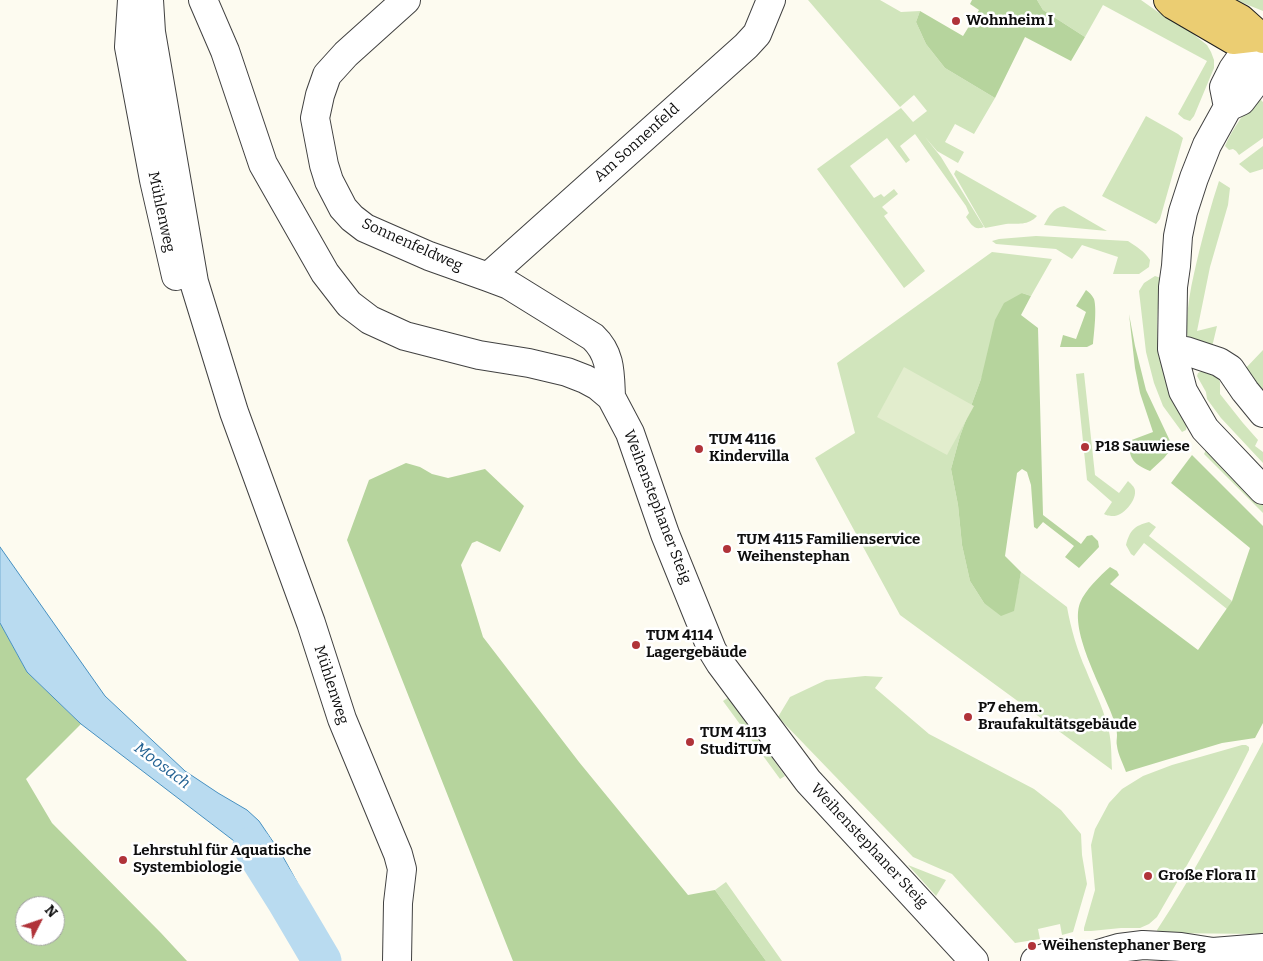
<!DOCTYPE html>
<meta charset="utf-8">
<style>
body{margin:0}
#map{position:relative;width:1263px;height:961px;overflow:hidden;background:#fdfbf0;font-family:Bitter,serif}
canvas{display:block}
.north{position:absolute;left:15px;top:896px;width:50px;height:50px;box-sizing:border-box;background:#fff;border:1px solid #9f9f9f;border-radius:50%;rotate:49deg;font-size:14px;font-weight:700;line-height:20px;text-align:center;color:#0e0e0e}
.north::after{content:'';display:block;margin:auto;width:18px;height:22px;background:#b03339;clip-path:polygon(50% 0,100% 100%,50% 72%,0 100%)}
</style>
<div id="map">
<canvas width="1263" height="961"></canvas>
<div class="north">N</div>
</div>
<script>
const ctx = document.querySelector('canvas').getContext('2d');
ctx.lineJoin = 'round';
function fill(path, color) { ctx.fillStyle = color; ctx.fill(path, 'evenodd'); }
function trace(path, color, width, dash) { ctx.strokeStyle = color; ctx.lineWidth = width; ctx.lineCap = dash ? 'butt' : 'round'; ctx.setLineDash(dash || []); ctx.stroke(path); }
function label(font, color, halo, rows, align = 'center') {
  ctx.font = font + ' Bitter,serif'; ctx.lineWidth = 5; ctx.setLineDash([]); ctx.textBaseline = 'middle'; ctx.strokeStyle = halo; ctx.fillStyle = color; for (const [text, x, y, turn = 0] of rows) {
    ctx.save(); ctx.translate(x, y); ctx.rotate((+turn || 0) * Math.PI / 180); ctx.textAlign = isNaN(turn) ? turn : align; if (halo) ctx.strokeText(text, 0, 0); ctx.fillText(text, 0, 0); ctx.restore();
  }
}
fill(new Path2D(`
 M 808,0 L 880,0 L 901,12 L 920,11 L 916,22 L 926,44 L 945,68 L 995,98 L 974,134 L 955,124 L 945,142 L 964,152 L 958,163 L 937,151 L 925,137 L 941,157 L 984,227 C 974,231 971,224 966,217 L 969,213 L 966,206 L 915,134 L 900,146 L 910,160 L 906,163 L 887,138 L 850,166 L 874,198 L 881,194 L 884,197 L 894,189 L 898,194 L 882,207 L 888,213 L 884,216 L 925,271 L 904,288 L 817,169 L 901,108 L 913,122 L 927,111 L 914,95 L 900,107 Z
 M 1037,0 L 1141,0 L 1158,12 L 1183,26 L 1207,45 L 1211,52 L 1214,60 L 1214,68 L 1194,116 L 1190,121 L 1184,119 L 1178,114 L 1207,61 L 1103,5 L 1085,37 L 1043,10 Z
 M 1236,0 L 1263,0 L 1263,11 Z
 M 1257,96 L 1263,102 L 1263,138 L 1239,155 L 1236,151 L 1233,149 L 1229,150 L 1225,146 C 1233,128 1245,112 1257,96 Z
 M 1146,116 L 1178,134 L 1183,138 L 1160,219 L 1156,224 L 1102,196 Z
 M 1263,146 L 1263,169 L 1250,173 L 1239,164 Z
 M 956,170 L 1037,216 C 1028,226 1018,223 1006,224 C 999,225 992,227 985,228 L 954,174 Z
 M 1219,181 L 1230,188 L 1228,205 L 1210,267 L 1197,331 L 1217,326 L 1212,347 L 1188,344 C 1184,313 1192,282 1199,252 C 1205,228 1211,205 1219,181 Z
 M 1064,206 L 1107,231 L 1044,225 C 1049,216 1053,208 1064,206 Z
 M 1036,236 L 1128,241 C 1137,247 1144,251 1150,260 L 1149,267 L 1139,274 L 1113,274 L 1118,257 L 1082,245 L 1072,259 L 1056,249 L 996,244 L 992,241 L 999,239 Z
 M 992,252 L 1052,259 L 1031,296 L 1022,293 L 981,379 L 960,436 L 951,469 L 958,505 L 962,545 L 970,581 L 984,603 L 1013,611 L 1021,572 L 1067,607 C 1071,629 1077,650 1086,670 C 1093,688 1102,705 1107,724 C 1112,739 1111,755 1112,770 L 900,615 L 815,458 L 855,433 L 837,363 Z
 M 1155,276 L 1161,278 C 1158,304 1155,330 1159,355 C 1164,379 1177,402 1187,424 L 1186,430 L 1182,432 L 1163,406 L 1154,383 L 1146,352 L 1139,291 L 1144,283 Z
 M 1263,350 L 1263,399 L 1244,370 Z
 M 1202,371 L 1208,372 L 1217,376 L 1220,382 L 1220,394 L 1243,423 L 1258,440 L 1255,446 L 1263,452 L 1263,463 L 1221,418 L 1207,399 L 1206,392 L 1197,376 L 1198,373 Z
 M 1084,373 L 1095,475 L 1119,493 L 1128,481 C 1131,484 1135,487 1135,491 C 1136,502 1122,517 1112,516 C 1110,516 1105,515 1104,514 L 1112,502 L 1087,480 L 1076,374 Z
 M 1207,448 L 1263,503 L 1263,513 L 1204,454 Z
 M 1149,522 L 1156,527 L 1149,536 L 1232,601 L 1227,609 L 1144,543 L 1134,556 L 1131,554 L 1126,545 C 1130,530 1134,526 1149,522 Z
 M 865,676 L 883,677 L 875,688 L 929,734 L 1034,789 L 1061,810 L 1081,834 L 1082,855 L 1087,884 L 1073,932 L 1062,935 L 1060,924 L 1038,929 L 1040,939 L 1015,943 L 952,874 L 913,857 L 778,717 L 790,697 L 826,680 Z
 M 729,697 L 785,776 L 780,779 L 723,701 Z
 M 1263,742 L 1263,934 L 1158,933 L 1157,930 C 1197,870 1229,805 1263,742 Z
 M 1242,745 L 1246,745 L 1249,747 L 1249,750 C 1221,807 1189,862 1157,917 L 1149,924 L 1140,928 L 1121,928 L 1091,931 L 1084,931 L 1084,928 L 1095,890 L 1091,845 L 1095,829 L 1109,803 L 1122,789 L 1143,776 L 1172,765 Z
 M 908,865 L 946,880 L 936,896 Z
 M 726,882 L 782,961 L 766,961 L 715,890 Z`), '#d1e5bc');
fill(new Path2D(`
 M 972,0 L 1037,0 L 1043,10 L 1085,37 L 1071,61 L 1025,37 L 995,98 L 945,68 L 926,44 L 916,22 L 920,11 L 963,36 L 979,10 L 970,4 Z
 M 1086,290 C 1089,292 1092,295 1094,299 C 1097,309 1094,333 1093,344 L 1087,347 L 1060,347 L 1063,335 L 1076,339 L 1086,312 L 1076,306 Z
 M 1022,293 L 1031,296 L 1021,315 L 1038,328 L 1043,515 L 1081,544 L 1087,536 L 1092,535 L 1098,541 L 1099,547 L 1079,568 L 1065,557 L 1074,546 L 1043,522 L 1037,529 L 1034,527 L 1031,485 L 1027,472 L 1022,469 L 1017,473 L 1005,556 L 1021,572 L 1014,611 L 1001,616 L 984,603 L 970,581 L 962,545 L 958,505 L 951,469 L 960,436 L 981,379 L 995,320 L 1004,303 Z
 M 1129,314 L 1135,346 L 1146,390 L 1170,441 L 1172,448 L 1164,458 L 1150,471 C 1134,464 1129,460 1129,441 L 1153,432 L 1140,393 L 1135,368 Z
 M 1192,455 L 1263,526 L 1263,723 L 1255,738 L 1222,743 L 1126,772 C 1123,763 1118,755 1117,746 C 1116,742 1117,739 1117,735 C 1117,730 1115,724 1114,720 C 1104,691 1069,632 1080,603 C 1085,590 1100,576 1110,567 L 1117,571 L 1119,575 L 1110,584 L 1198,650 L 1232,601 L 1250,548 L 1171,483 Z
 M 406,463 L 420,467 L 432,474 L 448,478 L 485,469 L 524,506 L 500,552 L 477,541 L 472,543 L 461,565 L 483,637 L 579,762 L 688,895 L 715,890 L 766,961 L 513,961 L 347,540 L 369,480 Z
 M 0,623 L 27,672 L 81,724 L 26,779 L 52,823 L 161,933 L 187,961 L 0,961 ZM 25,906 L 55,906 L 55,936 L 25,936 Z`), '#b6d49d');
fill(new Path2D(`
 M 904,367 L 974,406 L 947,455 L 877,417 Z`), '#e2edcd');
const water = new Path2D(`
 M 0,547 L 105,696 L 185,771 L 218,793 L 247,810 L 259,821 L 282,855 L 297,882 L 274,894 L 238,844 L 81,724 L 27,672 L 0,623 Z
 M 286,900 L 322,931 L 340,961 L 303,961 L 283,919 Z`);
fill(water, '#b9dbf0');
trace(water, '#4790c0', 1);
trace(new Path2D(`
 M 252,846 L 286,900 L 322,961`), '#b9dbf0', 39);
const minor = new Path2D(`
 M 132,0 L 129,47 L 154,180 L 176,276
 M 149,0 L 151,32 L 194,282 L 234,412 L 311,623 L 342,719 L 398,854 L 402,869 L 398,903 L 397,961
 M 203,0 L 225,51 L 263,164 L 325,273 L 349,304 L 370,320 L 405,336 L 479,355 L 529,363 L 567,372 L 585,379 L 598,386 L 611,397 L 630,433 L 665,534 L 712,650 L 720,663 L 808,781 L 974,961
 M 406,0 L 346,54 L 327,75 L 320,95 L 315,118 L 324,165 L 329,181 L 343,208 L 352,218 L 365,228 L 429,256 L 488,277 L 509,285 L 593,337 C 611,354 610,373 611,397
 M 1255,56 L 1263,72 L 1241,101 L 1228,107 L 1207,145 L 1194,178 L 1183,212 L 1178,236 L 1176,266 L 1173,287 L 1172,349 L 1183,391 L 1205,429 L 1263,490
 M 1228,107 L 1224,87 L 1233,69 L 1240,59 L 1255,56
 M 488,277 L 746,46 L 757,34 L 771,0
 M 1172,349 L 1186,351 L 1219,362 L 1230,369 L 1245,391 L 1263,413
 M 1035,961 L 1059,953 L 1078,960 L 1119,948 L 1143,945 L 1181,947 L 1213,952 L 1263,948`);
const major = new Path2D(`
 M 1168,0 L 1173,5 L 1233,40 L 1259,37
 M 1206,0 L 1241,19 L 1263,39`);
trace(minor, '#414141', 30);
trace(major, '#1f1f1f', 30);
trace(minor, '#fff', 28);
trace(major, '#ebcd72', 28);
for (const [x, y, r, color] of [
 [956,21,5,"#b03339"],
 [1085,447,5,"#b03339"],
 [699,449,5,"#b03339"],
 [727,549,5,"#b03339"],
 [636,645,5,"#b03339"],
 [968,717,5,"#b03339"],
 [690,742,5,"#b03339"],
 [123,860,5,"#b03339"],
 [1148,876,5,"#b03339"],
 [1032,946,5,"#b03339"]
]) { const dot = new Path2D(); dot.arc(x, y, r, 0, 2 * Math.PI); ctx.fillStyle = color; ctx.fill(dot); trace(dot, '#fff', 2); }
label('bold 15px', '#0e0e0e', '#fff', [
 ["Wohnheim I",966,21],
 ["TUM 4116",709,440],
 ["Kindervilla",709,457],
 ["P18 Sauwiese",1095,447],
 ["TUM 4115 Familienservice",737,540],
 ["Weihenstephan",737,557],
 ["TUM 4114",646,636],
 ["Lagergebäude",646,653],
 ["P7 ehem.",978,708],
 ["Braufakultätsgebäude",978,725],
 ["TUM 4113",700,733],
 ["StudiTUM",700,750],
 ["Lehrstuhl für Aquatische",133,851],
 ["Systembiologie",133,868],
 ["Große Flora II",1158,876],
 ["Weihenstephaner Berg",1042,946]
], 'left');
label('15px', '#0e0e0e', '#fff', [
 ["Am Sonnenfeld",637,143,-42],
 ["Mühlenweg",161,212,78],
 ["Sonnenfeldweg",412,245,24],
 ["Weihenstephaner Steig",657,507,69],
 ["Mühlenweg",331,685,72],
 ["Weihenstephaner Steig",869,846,47]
]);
label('italic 16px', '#236293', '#fff', [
 ["Moosach",162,766,37]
]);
</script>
